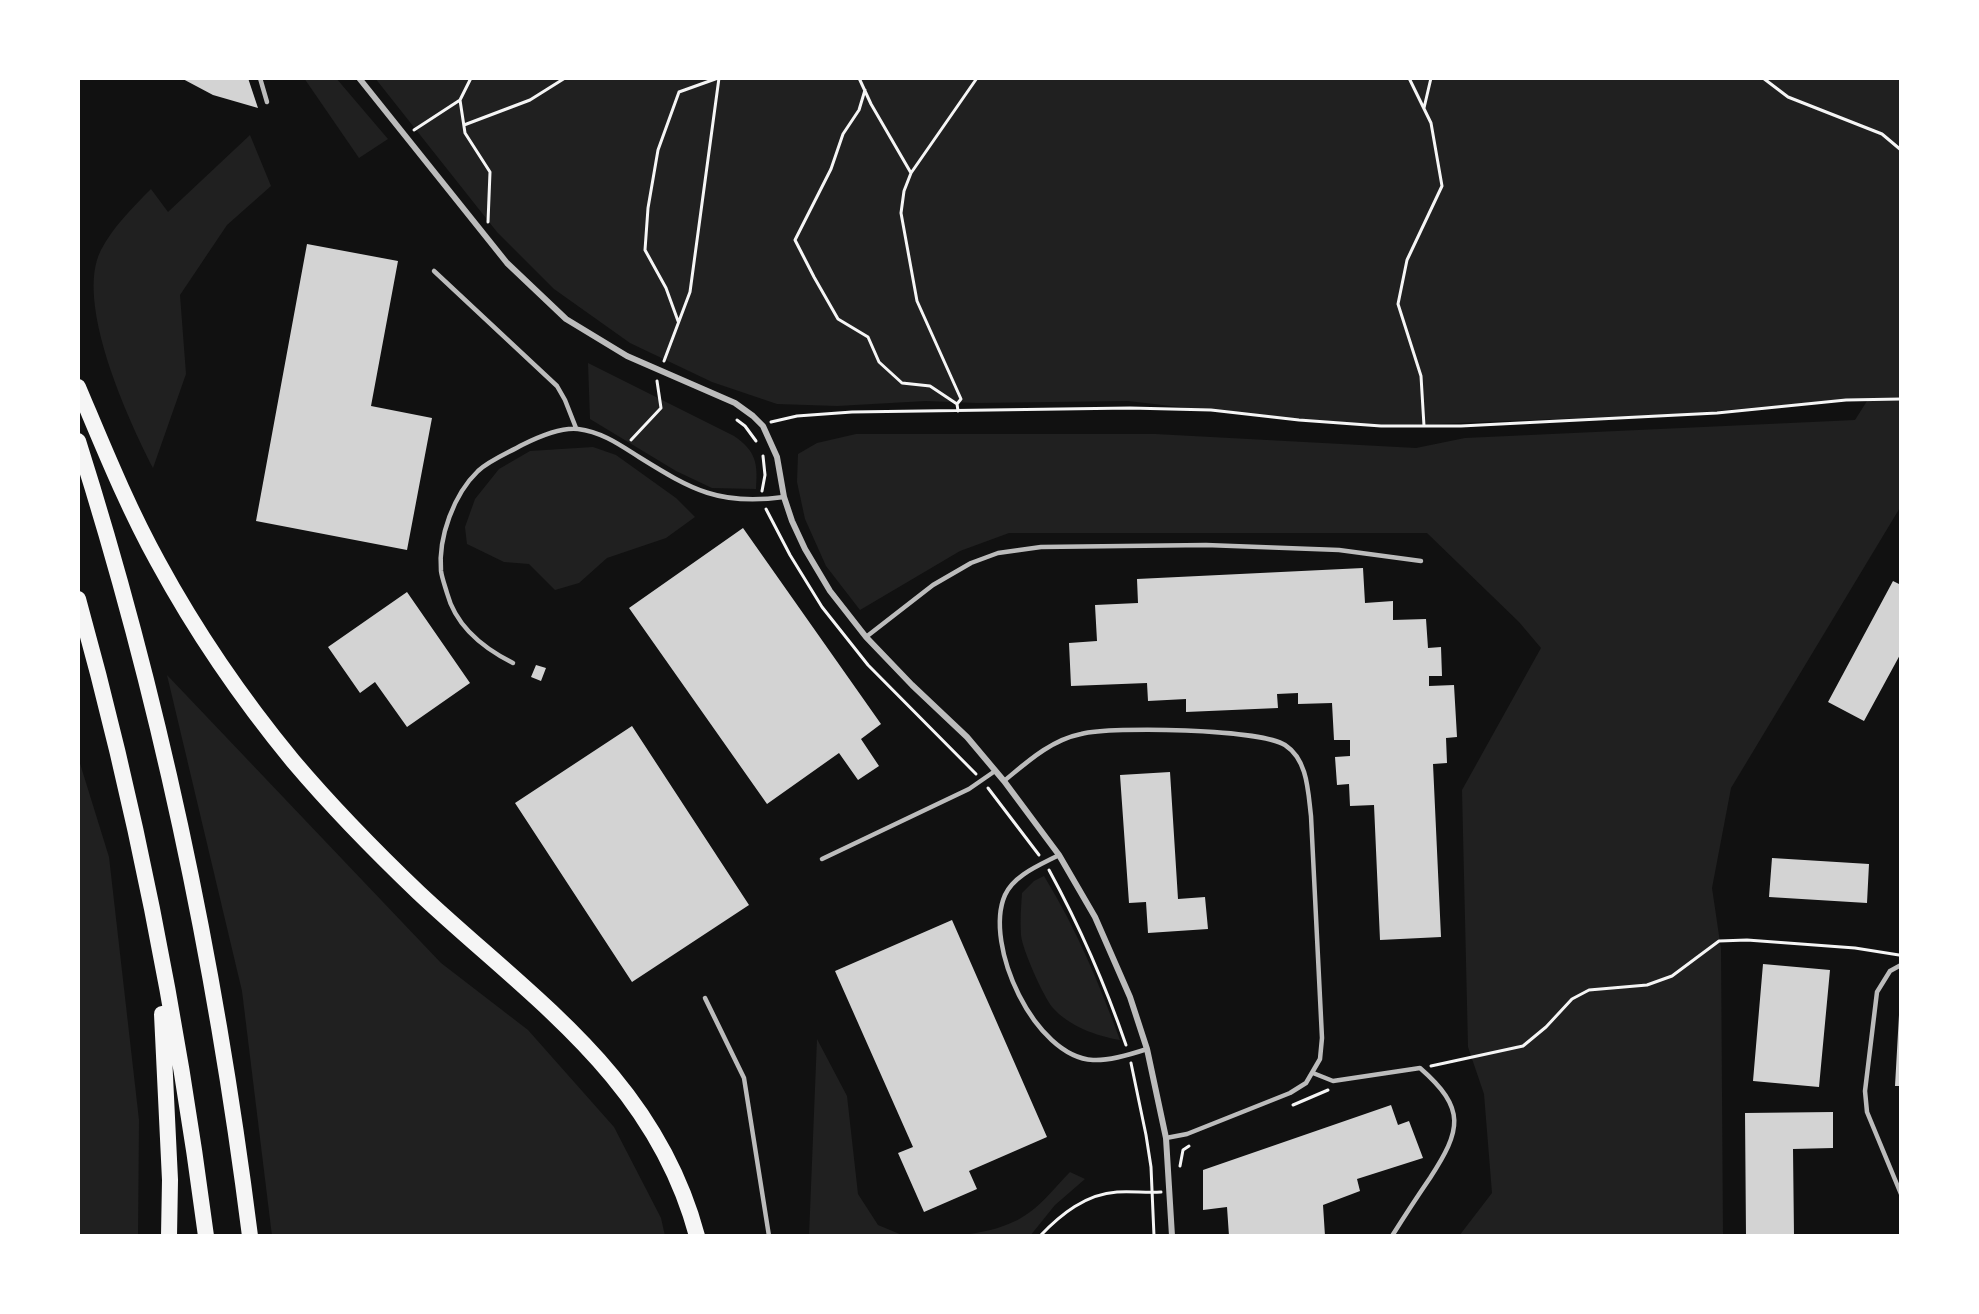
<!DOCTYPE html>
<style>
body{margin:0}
#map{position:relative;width:1979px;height:1314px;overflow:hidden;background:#111;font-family:"Fira Sans",sans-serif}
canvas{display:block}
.frame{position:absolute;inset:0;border:80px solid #fff;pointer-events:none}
</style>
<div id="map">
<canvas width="1979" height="1314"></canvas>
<div class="frame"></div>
</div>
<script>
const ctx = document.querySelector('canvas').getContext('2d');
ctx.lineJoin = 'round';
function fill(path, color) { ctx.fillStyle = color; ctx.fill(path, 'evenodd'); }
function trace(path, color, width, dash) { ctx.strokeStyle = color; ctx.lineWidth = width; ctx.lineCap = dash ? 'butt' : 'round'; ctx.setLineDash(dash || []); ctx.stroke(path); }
fill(new Path2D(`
 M 304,78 L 336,78 L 388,139 L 359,158 Z
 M 375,78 L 1901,78 L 1901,506 L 1731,788 L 1712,888 L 1721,949 L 1723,1236 L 1459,1236 L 1492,1193 L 1484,1094 L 1468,1047 L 1462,790 L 1541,648 L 1519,622 L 1427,533 L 1009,533 L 960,551 L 860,610 L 826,566 L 805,519 L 797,482 L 798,454 L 817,443 L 856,434 L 1155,434 L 1416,448 L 1465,438 L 1855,420 L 1867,401 L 1819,402 L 1680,414 L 1385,426 L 1223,412 L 1128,401 L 977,403 L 926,401 L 837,406 L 777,404 L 712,382 L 630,343 L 554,289 L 497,232 Z
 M 250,135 L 271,186 L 227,225 L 180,295 L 186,374 L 153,468 C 128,419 74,302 101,250 C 113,227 133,207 151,189 L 168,212 Z
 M 588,363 L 734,436 C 756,451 758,463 756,489 L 712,488 L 676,471 L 590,419 Z
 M 593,447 L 616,455 L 676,498 L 695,517 L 666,538 L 607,558 L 579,583 L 555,590 L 529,564 L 504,562 L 467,544 L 465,527 L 475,499 L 499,469 L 530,451 Z
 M 167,675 L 441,963 L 528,1030 L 614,1127 L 661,1218 L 665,1236 L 272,1236 L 242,991 Z
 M 78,757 L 109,857 L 139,1120 L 138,1236 L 78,1236 Z
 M 1044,876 C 1076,928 1099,983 1120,1040 C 1096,1036 1069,1026 1053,1008 C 1044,998 1022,949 1021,935 C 1020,921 1021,907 1022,893 L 1034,881 Z
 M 817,1039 L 847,1096 L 858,1194 L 878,1225 L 902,1235 L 916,1236 L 809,1236 Z
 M 1070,1172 L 1085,1179 L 1055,1205 L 1030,1236 L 955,1236 C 981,1233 1009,1228 1030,1212 C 1045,1201 1057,1185 1070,1172 Z`), '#202020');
fill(new Path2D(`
 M 181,78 L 248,78 L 258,108 L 213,95 Z
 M 307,244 L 398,261 L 371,406 L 432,418 L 407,550 L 256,521 Z
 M 743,528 L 881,724 L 861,739 L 879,766 L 858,780 L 839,753 L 767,804 L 629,608 Z
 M 1363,568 L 1365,603 L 1393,601 L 1393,620 L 1426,619 L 1428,648 L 1441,647 L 1442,676 L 1429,676 L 1429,686 L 1454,685 L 1457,737 L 1446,738 L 1447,763 L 1433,764 L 1441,937 L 1380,940 L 1374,805 L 1350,806 L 1349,784 L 1337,785 L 1335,757 L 1350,756 L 1350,740 L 1334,740 L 1332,703 L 1298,704 L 1298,693 L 1277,694 L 1278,708 L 1186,712 L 1186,699 L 1148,701 L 1147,683 L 1071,686 L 1069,643 L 1097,641 L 1095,605 L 1138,603 L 1137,579 Z
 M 1893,581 L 1901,585 L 1901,653 L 1864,721 L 1828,702 Z
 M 407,592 L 470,683 L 407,727 L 375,682 L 360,693 L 328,647 Z
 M 536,665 L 546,668 L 541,681 L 531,677 Z
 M 632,726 L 749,905 L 632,982 L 515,803 Z
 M 1170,772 L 1178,899 L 1205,897 L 1208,929 L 1148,933 L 1146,902 L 1129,903 L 1120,775 Z
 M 1772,858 L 1869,864 L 1867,903 L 1769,897 Z
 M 952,920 L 1047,1137 L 969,1171 L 977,1189 L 924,1212 L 898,1153 L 913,1147 L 835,971 Z
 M 1763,964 L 1830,970 L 1819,1087 L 1753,1081 Z
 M 1899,1015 L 1901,1015 L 1901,1086 L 1895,1086 Z
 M 1391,1105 L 1398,1125 L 1409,1121 L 1423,1158 L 1357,1179 L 1360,1191 L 1323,1205 L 1325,1236 L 1229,1236 L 1227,1207 L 1203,1210 L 1203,1170 Z
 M 1833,1112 L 1833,1148 L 1793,1149 L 1794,1236 L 1746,1236 L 1745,1113 Z`), '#d3d3d3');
trace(new Path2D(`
 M 859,78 L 871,104 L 911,173
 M 1409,78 L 1431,123 L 1442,186 L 1407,260 L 1398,304 L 1421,376 L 1424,426
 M 1763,78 L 1788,97 L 1882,134 L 1901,150
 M 865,90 L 859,110 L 843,134 L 831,169 L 795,240 L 814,277 L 838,319 L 868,337 L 879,362 L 902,383 L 930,386 L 957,404
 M 460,100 L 465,133 L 490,172 L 488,222
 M 1424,108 L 1431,78
 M 464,125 L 530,100 L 565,78
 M 414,130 L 460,100 L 471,78
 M 678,321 L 666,288 L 645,250 L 648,208 L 658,150 L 679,92 L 718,78
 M 664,361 L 690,292 L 719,78
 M 958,411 L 957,404 L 961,399 L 917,301 L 901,213 L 904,191 L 911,173 L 977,78
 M 737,420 L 745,426 L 756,441
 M 771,422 L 797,416 L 852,412 L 1130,408 L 1211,410 L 1299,420 L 1381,426 L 1461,426 L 1717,413 L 1846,400 L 1901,399
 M 631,440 L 661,408 L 657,381
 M 762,491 L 765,475 L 763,456
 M 766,509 L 790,555 L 822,607 L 868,665 L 976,774
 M 988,788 L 1039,855
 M 1049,870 C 1080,927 1105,984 1126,1045
 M 1131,1063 L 1146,1135 L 1151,1167 L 1154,1236
 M 1431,1066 L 1523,1046 L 1546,1027 L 1572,999 L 1589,990 L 1647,985 L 1672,976 L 1719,941 L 1747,940 L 1855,948 L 1899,955
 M 1293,1105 L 1328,1090
 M 1180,1166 L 1183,1150 L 1189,1146
 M 1040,1236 C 1061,1214 1086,1194 1117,1192 C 1132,1191 1146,1193 1161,1192`), '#f5f5f5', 3);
trace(new Path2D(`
 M 260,78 L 267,102
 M 434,271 L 557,386 L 565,400 L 576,428
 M 866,637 L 933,585 L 971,563 L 998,553 L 1041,547 L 1206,545 L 1339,550 L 1421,561
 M 513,663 C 483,648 456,627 447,593 C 445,586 442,578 441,571 C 438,537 454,494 478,471 C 490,460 508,453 522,445 C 538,437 560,427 578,429 C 602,432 620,445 639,457 C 692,490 720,506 784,497
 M 1004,781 C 1027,762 1051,740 1081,734 C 1113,726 1260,729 1285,745 C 1308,760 1308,792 1311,816 L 1322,1038 L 1320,1059 L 1306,1083 L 1290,1093 L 1187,1134 L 1166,1138
 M 1059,855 C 1040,865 1014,875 1005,895 C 983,945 1035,1057 1093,1060 C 1109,1061 1132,1054 1147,1049
 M 822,859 L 969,789 L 995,771
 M 1901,965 L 1890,971 L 1877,992 L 1865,1091 L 1867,1112 L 1901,1194
 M 705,998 L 744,1078 L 769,1236
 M 1313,1073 L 1333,1081 L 1420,1068 C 1467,1109 1461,1130 1430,1178 C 1417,1197 1404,1217 1392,1236`), '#bcbcbc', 4.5);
trace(new Path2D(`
 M 359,78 L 507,263 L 566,319 L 627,356 L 735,403 L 753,416 L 763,426 L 777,457 L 784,497 L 792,521 L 805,549 L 830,591 L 866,637 L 912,685 L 967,737 L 1004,781 L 1059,855 L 1095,917 L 1130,997 L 1147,1049 L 1166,1138 L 1172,1236`), '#bcbcbc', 6);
trace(new Path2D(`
 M 78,387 C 103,446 127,506 158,562 C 196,632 242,699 293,761 C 332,807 375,851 419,893 C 531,998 655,1078 697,1236
 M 78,441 C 160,699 216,967 250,1236
 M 78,599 C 136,807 178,1022 206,1236
 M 162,1014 L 170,1180 L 169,1236`), '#f5f5f5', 16);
</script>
